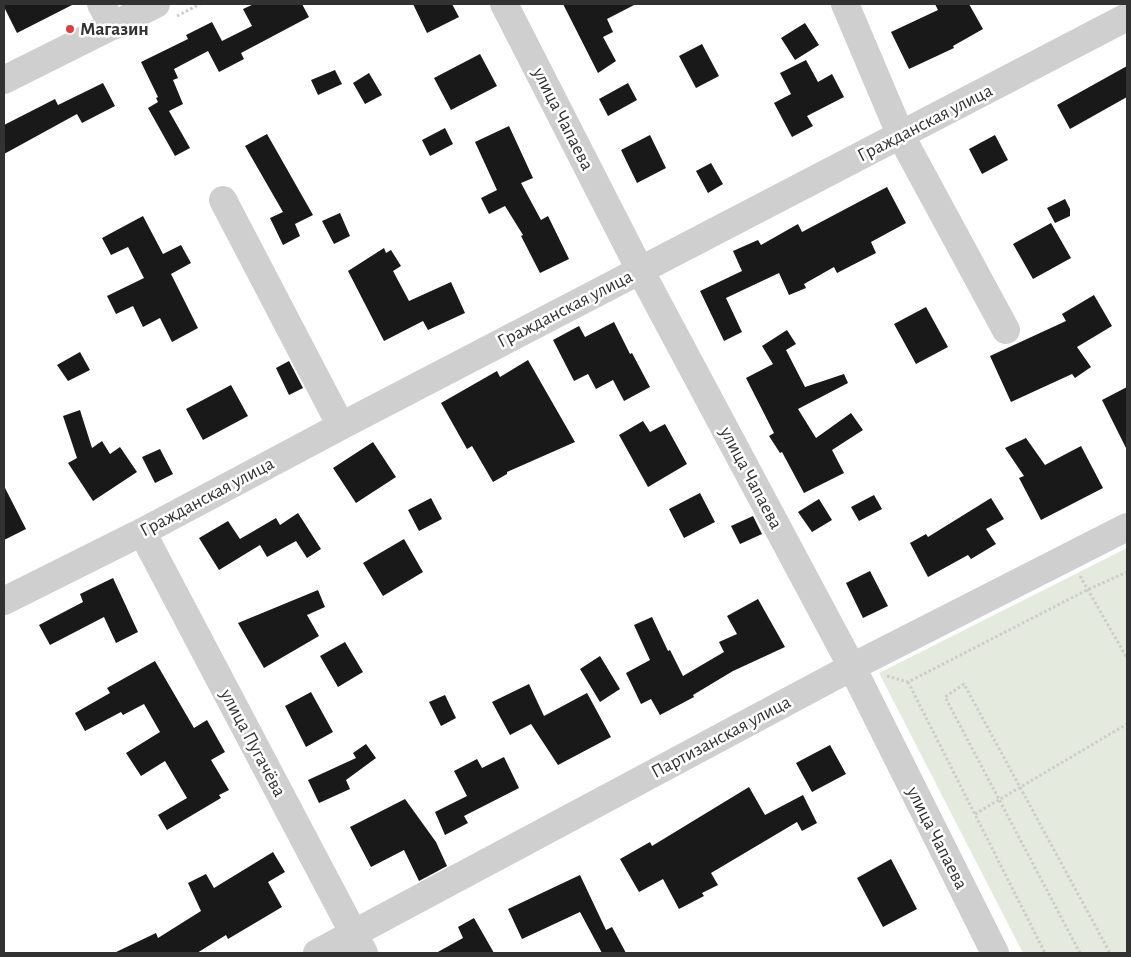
<!DOCTYPE html>
<meta charset="utf-8">
<style>
body{margin:0}
#map{position:relative;width:1131px;height:957px;overflow:hidden;background:#fff;font-family:"Alegreya Sans",sans-serif}
canvas{display:block}
.frame{position:absolute;inset:0;border:5px solid #323232;pointer-events:none}
</style>
<div id="map">
<canvas width="1131" height="957"></canvas>
<div class="frame"></div>
</div>
<script>
const ctx = document.querySelector('canvas').getContext('2d');
ctx.lineJoin = 'round';
function fill(path, color) { ctx.fillStyle = color; ctx.fill(path, 'evenodd'); }
function trace(path, color, width, dash) { ctx.strokeStyle = color; ctx.lineWidth = width; ctx.lineCap = dash ? 'butt' : 'round'; ctx.setLineDash(dash || []); ctx.stroke(path); }
function label(font, color, halo, rows, align = 'center') {
  ctx.font = font + ' "Alegreya Sans",sans-serif'; ctx.lineWidth = 5; ctx.setLineDash([]); ctx.textBaseline = 'middle'; ctx.strokeStyle = halo; ctx.fillStyle = color; for (const [text, x, y, turn = 0] of rows) {
    ctx.save(); ctx.translate(x, y); ctx.rotate((+turn || 0) * Math.PI / 180); ctx.textAlign = isNaN(turn) ? turn : align; if (halo) ctx.strokeText(text, 0, 0); ctx.fillText(text, 0, 0); ctx.restore();
  }
}
fill(new Path2D(`
 M 1127,548 L 1127,953 L 1023,953 L 879,673 Z`), '#e4ebde');
fill(new Path2D(`
 M 4,4 L 74,4 L 17,33 L 4,7 Z
 M 254,4 L 302,4 L 309,17 L 241,53 L 244,59 L 219,72 L 208,51 L 174,69 L 178,78 L 173,80 L 183,104 L 169,111 L 190,148 L 175,156 L 148,108 L 158,102 L 156,98 L 158,97 L 141,62 L 188,39 L 186,35 L 212,22 L 222,41 L 252,26 L 243,9 Z
 M 413,4 L 452,4 L 459,17 L 427,33 Z
 M 563,4 L 636,4 L 607,19 L 613,32 L 603,37 L 616,61 L 598,73 Z
 M 935,4 L 969,4 L 983,29 L 953,46 L 954,48 L 909,69 L 891,32 L 938,10 Z
 M 805,23 L 819,45 L 795,60 L 781,38 Z
 M 702,44 L 719,76 L 696,88 L 679,56 Z
 M 480,54 L 497,86 L 451,110 L 434,78 Z
 M 806,60 L 818,82 L 832,74 L 844,97 L 807,116 L 813,126 L 792,137 L 774,103 L 791,94 L 780,73 Z
 M 1127,66 L 1127,97 L 1070,129 L 1057,105 Z
 M 335,70 L 342,84 L 318,95 L 311,80 Z
 M 369,73 L 382,95 L 365,104 L 353,83 Z
 M 103,83 L 115,106 L 82,123 L 77,114 L 4,154 L 4,125 L 55,99 L 58,105 Z
 M 628,83 L 637,100 L 608,116 L 599,99 Z
 M 509,126 L 533,178 L 521,183 L 541,220 L 548,216 L 569,259 L 540,273 L 521,236 L 523,235 L 505,206 L 489,214 L 481,198 L 497,190 L 475,142 Z
 M 445,128 L 453,144 L 430,156 L 422,140 Z
 M 267,134 L 313,215 L 295,224 L 300,236 L 283,245 L 270,218 L 283,212 L 245,146 Z
 M 650,135 L 666,168 L 637,183 L 621,150 Z
 M 995,135 L 1008,160 L 982,174 L 969,149 Z
 M 711,163 L 723,184 L 708,193 L 696,171 Z
 M 887,187 L 906,223 L 871,242 L 876,253 L 837,273 L 834,267 L 804,284 L 806,288 L 789,295 L 779,273 L 726,298 L 742,332 L 724,341 L 700,291 L 742,271 L 733,251 L 758,240 L 761,245 L 798,224 L 802,232 Z
 M 1065,199 L 1070,209 L 1070,216 L 1055,223 L 1047,208 Z
 M 340,213 L 350,236 L 334,244 L 322,221 Z
 M 143,216 L 163,254 L 181,245 L 191,263 L 171,274 L 198,328 L 172,342 L 160,318 L 143,327 L 133,306 L 116,314 L 107,296 L 144,278 L 128,247 L 111,255 L 102,238 Z
 M 1051,223 L 1071,258 L 1033,279 L 1013,244 Z
 M 384,248 L 386,253 L 391,250 L 401,266 L 393,271 L 409,301 L 451,282 L 465,313 L 428,330 L 423,321 L 384,341 L 348,271 Z
 M 1094,295 L 1112,326 L 1077,347 L 1091,367 L 1075,378 L 1072,374 L 1011,402 L 990,356 L 1066,321 L 1062,314 Z
 M 926,307 L 948,347 L 916,364 L 894,324 Z
 M 614,322 L 630,354 L 632,353 L 650,387 L 624,401 L 613,380 L 596,389 L 588,374 L 574,381 L 553,340 L 579,326 L 585,337 Z
 M 787,330 L 796,344 L 786,350 L 805,387 L 844,374 L 848,383 L 798,409 L 816,438 L 851,413 L 863,430 L 832,450 L 844,473 L 804,493 L 782,452 L 780,453 L 769,436 L 774,433 L 746,378 L 773,364 L 762,346 Z
 M 80,352 L 90,370 L 68,381 L 57,365 Z
 M 528,360 L 575,442 L 507,472 L 507,474 L 493,482 L 472,446 L 467,449 L 441,403 L 497,371 L 500,377 Z
 M 289,361 L 303,388 L 289,395 L 276,368 Z
 M 231,385 L 248,416 L 203,440 L 186,409 Z
 M 1127,387 L 1127,450 L 1102,400 Z
 M 80,410 L 92,448 L 102,441 L 110,454 L 120,447 L 137,472 L 93,501 L 68,463 L 77,458 L 63,416 Z
 M 643,421 L 650,432 L 665,424 L 687,464 L 648,487 L 619,435 Z
 M 1026,438 L 1045,465 L 1081,446 L 1103,488 L 1041,520 L 1019,478 L 1024,476 L 1005,448 Z
 M 373,442 L 396,477 L 356,503 L 333,468 Z
 M 160,449 L 173,474 L 155,483 L 142,457 Z
 M 4,486 L 26,529 L 4,540 Z
 M 700,493 L 715,522 L 684,538 L 669,509 Z
 M 874,495 L 882,509 L 859,521 L 851,507 Z
 M 431,498 L 442,519 L 419,531 L 408,510 Z
 M 991,498 L 1004,519 L 986,529 L 996,544 L 971,559 L 968,555 L 928,577 L 910,543 L 926,534 L 928,537 Z
 M 819,499 L 832,520 L 812,532 L 798,512 Z
 M 298,513 L 321,549 L 307,558 L 296,541 L 267,557 L 260,545 L 219,570 L 199,538 L 228,521 L 240,539 L 276,518 L 280,525 Z
 M 753,516 L 762,534 L 740,544 L 731,526 Z
 M 404,539 L 423,572 L 383,596 L 363,563 Z
 M 870,571 L 888,606 L 863,618 L 846,583 Z
 M 113,578 L 138,632 L 116,643 L 104,617 L 50,645 L 39,625 L 83,602 L 80,594 Z
 M 318,590 L 325,607 L 307,615 L 319,636 L 264,668 L 238,623 Z
 M 758,599 L 785,647 L 733,671 L 693,695 L 694,697 L 660,715 L 651,699 L 641,704 L 626,673 L 650,660 L 634,625 L 652,617 L 668,651 L 670,650 L 683,676 L 724,652 L 719,642 L 737,634 L 727,616 Z
 M 345,642 L 363,672 L 338,687 L 320,656 Z
 M 600,656 L 620,689 L 600,702 L 580,669 Z
 M 155,661 L 194,728 L 207,720 L 225,752 L 211,760 L 229,790 L 219,795 L 221,798 L 167,830 L 158,815 L 187,798 L 165,761 L 141,776 L 126,753 L 160,732 L 144,704 L 123,715 L 121,712 L 85,731 L 75,713 L 110,693 L 107,688 Z
 M 529,684 L 544,716 L 587,693 L 611,737 L 558,765 L 531,724 L 510,735 L 492,702 Z
 M 311,692 L 333,732 L 306,747 L 285,706 Z
 M 445,695 L 456,718 L 441,726 L 429,702 Z
 M 366,744 L 376,758 L 346,780 L 350,789 L 319,803 L 308,780 L 356,758 L 353,753 Z
 M 830,745 L 846,774 L 812,792 L 796,763 Z
 M 504,757 L 519,788 L 464,816 L 468,823 L 445,835 L 435,812 L 467,796 L 454,771 L 477,759 L 482,768 Z
 M 749,787 L 765,815 L 803,795 L 817,823 L 802,831 L 797,822 L 711,873 L 718,885 L 702,893 L 704,896 L 679,909 L 663,879 L 639,892 L 620,859 L 650,842 L 652,846 Z
 M 405,799 L 436,842 L 447,866 L 419,881 L 404,850 L 371,867 L 350,827 Z
 M 273,852 L 285,872 L 268,882 L 282,907 L 228,939 L 226,935 L 197,953 L 114,953 L 156,933 L 158,938 L 201,911 L 188,883 L 206,874 L 214,888 Z
 M 891,859 L 917,909 L 883,927 L 857,878 Z
 M 580,875 L 606,930 L 612,927 L 626,953 L 602,953 L 580,912 L 522,939 L 508,909 Z
 M 474,918 L 494,953 L 436,953 L 463,938 L 458,927 Z`), '#191919');
trace(new Path2D(`
 M 177,16 L 200,4
 M 1080,576 L 1127,658
 M 887,676 L 908,682 L 1087,590 L 1127,572
 M 908,682 L 1045,953
 M 975,814 L 1127,724
 M 1080,953 L 945,697 L 964,684 L 1110,953`), '#ccc', 3, [2.5, 2.5]);
trace(new Path2D(`
 M 101,4 L 113,26
 M 504,4 L 640,270 L 852,667 L 995,953
 M 845,4 L 901,136 L 1006,330
 M 4,80 L 156,4
 M 223,200 L 341,426
 M 142,532 L 364,953
 M 4,601 L 142,532 L 341,426 L 1127,17
 M 317,953 L 852,667 L 1127,527`), '#cfcfcf', 28);
for (const [x, y, r, color] of [
 [70,29,5,"#e33b3b"]
]) { const dot = new Path2D(); dot.arc(x, y, r, 0, 2 * Math.PI); ctx.fillStyle = color; ctx.fill(dot); trace(dot, '#fff', 2); }
label('bold 19px', '#323232', '#fff', [
 ["Магазин",80,29]
], 'left');
label('19px', '#323232', '#fff', [
 ["улица Чапаева",563,119,63],
 ["Гражданская улица",925,123,-27],
 ["Гражданская улица",565,309,-27],
 ["улица Чапаева",751,478,62],
 ["Гражданская улица",207,497,-28],
 ["Партизанская улица",721,737,-28],
 ["улица Пугачёва",253,743,62],
 ["улица Чапаева",937,838,63]
]);
</script>
